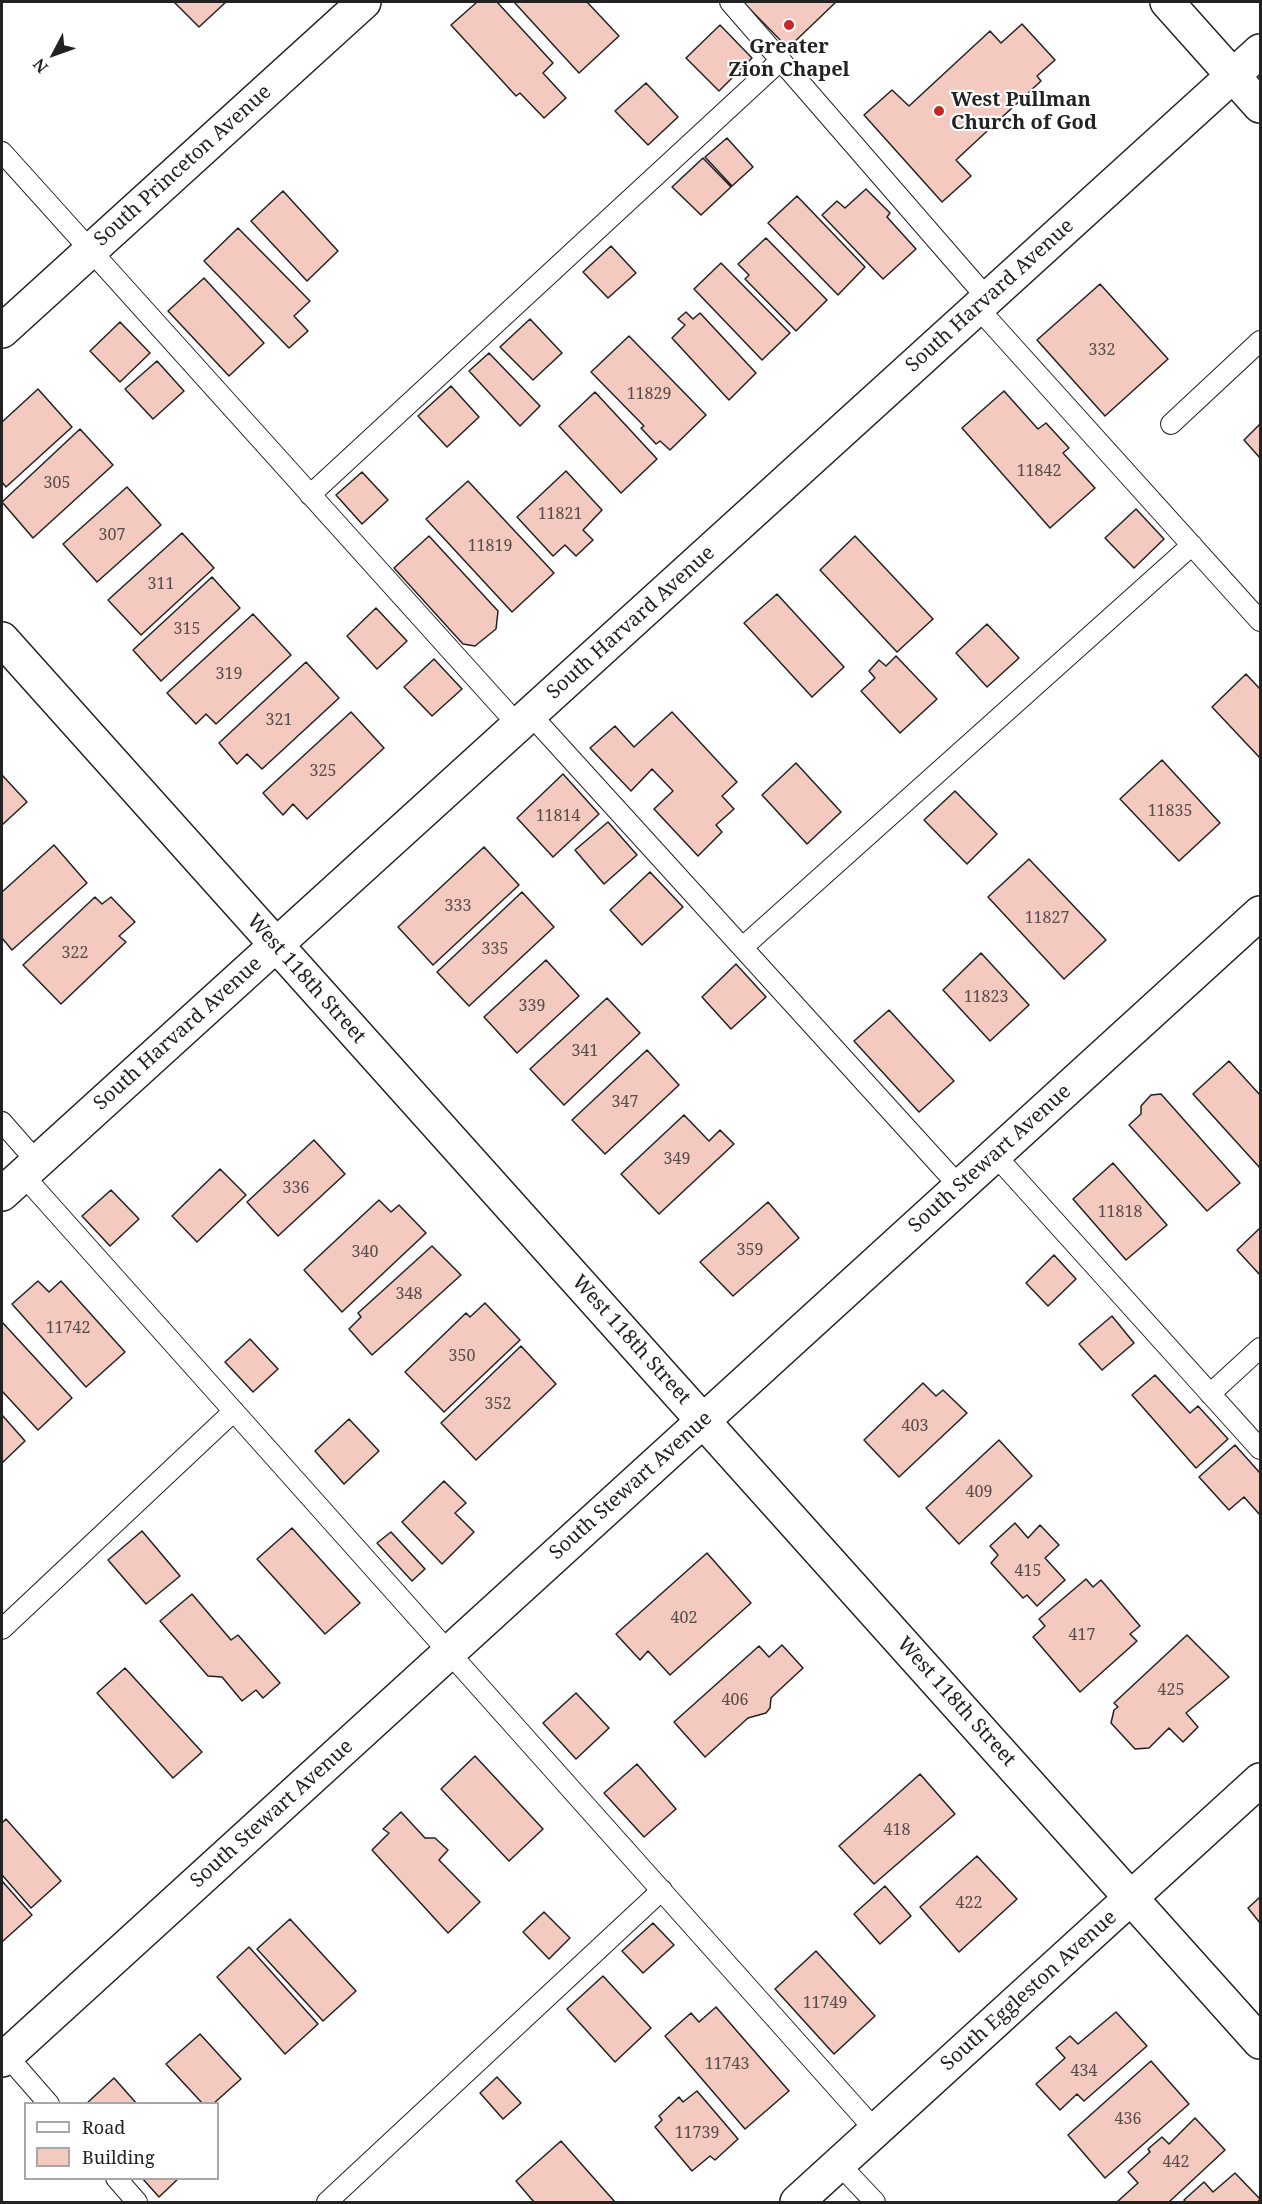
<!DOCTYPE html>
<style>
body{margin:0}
#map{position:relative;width:1262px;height:2204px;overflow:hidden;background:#fff;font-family:"Noto Serif",serif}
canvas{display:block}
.frame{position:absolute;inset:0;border:3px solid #222;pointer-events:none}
.legend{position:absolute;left:24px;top:2102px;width:195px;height:78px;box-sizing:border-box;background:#fff;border:2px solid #a7a7a7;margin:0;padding:8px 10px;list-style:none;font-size:18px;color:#222}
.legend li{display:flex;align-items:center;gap:12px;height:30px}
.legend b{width:30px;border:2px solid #a7a7a7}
.north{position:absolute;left:24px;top:24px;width:60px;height:60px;-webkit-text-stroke:4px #fff;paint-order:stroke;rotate:229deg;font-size:16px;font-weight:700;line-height:24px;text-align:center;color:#222}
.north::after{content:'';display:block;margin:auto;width:21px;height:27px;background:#222;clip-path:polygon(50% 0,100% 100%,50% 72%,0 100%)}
</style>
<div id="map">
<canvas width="1262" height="2204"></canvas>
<div class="frame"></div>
<ul class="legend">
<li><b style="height:8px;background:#fff"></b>Road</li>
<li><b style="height:16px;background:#f3c9c0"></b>Building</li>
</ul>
<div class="north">N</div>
</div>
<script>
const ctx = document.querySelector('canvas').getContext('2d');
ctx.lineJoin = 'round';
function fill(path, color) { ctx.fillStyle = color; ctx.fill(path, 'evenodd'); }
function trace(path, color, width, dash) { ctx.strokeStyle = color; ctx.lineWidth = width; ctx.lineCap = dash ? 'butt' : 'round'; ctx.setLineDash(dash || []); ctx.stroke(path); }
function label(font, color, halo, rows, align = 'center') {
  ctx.font = font + ' "Noto Serif",serif'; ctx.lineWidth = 4.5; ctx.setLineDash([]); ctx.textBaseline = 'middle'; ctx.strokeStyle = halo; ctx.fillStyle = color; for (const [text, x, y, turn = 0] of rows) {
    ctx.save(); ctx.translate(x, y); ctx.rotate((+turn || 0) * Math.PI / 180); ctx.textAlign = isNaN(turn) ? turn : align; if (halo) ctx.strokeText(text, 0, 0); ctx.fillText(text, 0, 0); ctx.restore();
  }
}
const building = new Path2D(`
 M 174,2 L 226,2 L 199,27 Z
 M 477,2 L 497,2 L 553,63 L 543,73 L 566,98 L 544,118 L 520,93 L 516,96 L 451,25 Z
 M 514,2 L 587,2 L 619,36 L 579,73 Z
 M 743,2 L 836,2 L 788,48 Z
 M 1022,24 L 1055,60 L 1037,76 L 1041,81 L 956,160 L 971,176 L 942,202 L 864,115 L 892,90 L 909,106 L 990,31 L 1001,43 Z
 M 720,25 L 752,58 L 719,91 L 686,58 Z
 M 646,83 L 678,117 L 648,145 L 615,111 Z
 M 727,138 L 753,167 L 732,186 L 705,157 Z
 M 703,158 L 731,187 L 701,215 L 672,187 Z
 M 866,189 L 890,213 L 887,217 L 916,249 L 883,279 L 822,215 L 837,201 L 845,208 Z
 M 283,191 L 338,251 L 307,281 L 251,221 Z
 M 797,196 L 865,267 L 838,295 L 768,223 Z
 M 238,228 L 310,301 L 294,316 L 308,331 L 289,348 L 204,261 Z
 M 766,238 L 827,300 L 796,331 L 745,279 L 749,275 L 738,264 Z
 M 611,246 L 636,273 L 608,298 L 583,272 Z
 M 721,263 L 790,333 L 762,360 L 694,289 Z
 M 204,278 L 264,343 L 229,376 L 168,311 Z
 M 1100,284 L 1168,359 L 1105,416 L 1037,340 Z
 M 686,312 L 693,319 L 700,313 L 756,373 L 729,400 L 672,338 L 685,325 L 678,319 Z
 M 530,319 L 562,353 L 533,380 L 500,347 Z
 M 120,322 L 150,353 L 120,382 L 90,351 Z
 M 629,336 L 706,415 L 670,450 L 660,441 L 656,444 L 641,428 L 644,426 L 591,372 Z
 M 489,353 L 540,406 L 520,426 L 469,371 Z
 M 157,361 L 184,391 L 153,419 L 125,389 Z
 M 451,386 L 479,417 L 447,447 L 418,416 Z
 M 38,389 L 72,427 L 6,487 L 2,482 L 2,422 Z
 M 1004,391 L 1038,429 L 1046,423 L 1069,448 L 1063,453 L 1095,488 L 1050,528 L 962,428 Z
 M 595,392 L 657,459 L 621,493 L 559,426 Z
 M 1260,424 L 1260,458 L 1244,440 Z
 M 80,429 L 113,465 L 33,538 L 2,502 Z
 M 566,471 L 602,510 L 583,530 L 593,540 L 576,556 L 565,545 L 553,556 L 517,517 Z
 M 362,472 L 388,500 L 362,524 L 336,495 Z
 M 468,481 L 554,573 L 512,612 L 426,519 Z
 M 127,487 L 161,525 L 97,582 L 63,544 Z
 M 1136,509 L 1164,539 L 1134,568 L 1105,538 Z
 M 182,533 L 214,568 L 141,635 L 108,600 Z
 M 429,536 L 498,611 L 496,629 L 475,646 L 463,644 L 394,568 Z
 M 855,536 L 933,619 L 897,652 L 820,570 Z
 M 212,577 L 240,608 L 161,681 L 133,650 Z
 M 777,594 L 844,667 L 812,697 L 744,623 Z
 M 376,608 L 407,641 L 377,669 L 347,636 Z
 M 253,614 L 291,655 L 216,724 L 206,714 L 196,724 L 167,693 Z
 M 987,624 L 1019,658 L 987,687 L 956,653 Z
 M 896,656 L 937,699 L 900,733 L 861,691 L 875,678 L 869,671 L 879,660 L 886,666 Z
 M 434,659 L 462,689 L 432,716 L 404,687 Z
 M 306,662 L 339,698 L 262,769 L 247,754 L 237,764 L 219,743 Z
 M 1246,674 L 1260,689 L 1260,758 L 1212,707 Z
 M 351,712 L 384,748 L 307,819 L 293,804 L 283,815 L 263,793 Z
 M 672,712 L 737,782 L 722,796 L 734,809 L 716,825 L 722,832 L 698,856 L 654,809 L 673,791 L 652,769 L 631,791 L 590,748 L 615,726 L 634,747 Z
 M 1162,760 L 1220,823 L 1179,861 L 1120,799 Z
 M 796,763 L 841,812 L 807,844 L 762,795 Z
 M 563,774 L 599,814 L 553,857 L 517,818 Z
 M 2,775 L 27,802 L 2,825 Z
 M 955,791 L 997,834 L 967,864 L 924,820 Z
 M 608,822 L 637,855 L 604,884 L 575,850 Z
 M 54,845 L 87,883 L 12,950 L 2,938 L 2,892 Z
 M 484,847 L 519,885 L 433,965 L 398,927 Z
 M 1029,859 L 1106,940 L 1064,979 L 988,897 Z
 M 650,872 L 683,907 L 642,945 L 610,910 Z
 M 522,892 L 554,927 L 469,1006 L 437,972 Z
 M 95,897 L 102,904 L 111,897 L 135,922 L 119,936 L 126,942 L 61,1004 L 23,965 Z
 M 981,953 L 1029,1005 L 990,1041 L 943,990 Z
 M 546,960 L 579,996 L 517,1053 L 484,1017 Z
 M 736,964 L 766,997 L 731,1029 L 702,997 Z
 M 607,998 L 640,1033 L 564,1105 L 530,1069 Z
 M 889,1010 L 954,1081 L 919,1112 L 854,1041 Z
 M 647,1050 L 679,1085 L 605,1154 L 572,1120 Z
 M 1229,1061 L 1260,1095 L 1260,1168 L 1193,1094 Z
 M 1161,1094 L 1240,1183 L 1207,1211 L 1129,1125 L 1141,1114 L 1141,1106 L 1151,1095 Z
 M 684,1115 L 709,1141 L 720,1130 L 734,1144 L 659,1214 L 621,1174 Z
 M 314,1140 L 345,1174 L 278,1236 L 247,1202 Z
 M 1113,1163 L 1167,1225 L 1126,1260 L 1073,1199 Z
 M 220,1169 L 246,1195 L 197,1242 L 172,1216 Z
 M 111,1190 L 139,1219 L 110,1246 L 82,1216 Z
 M 379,1200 L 391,1212 L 399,1205 L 426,1233 L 342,1312 L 304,1270 Z
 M 768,1202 L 799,1238 L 733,1296 L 700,1262 Z
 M 1260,1228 L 1260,1275 L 1237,1250 Z
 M 432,1246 L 461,1275 L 372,1355 L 349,1329 L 361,1317 L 358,1313 Z
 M 1054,1255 L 1076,1279 L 1048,1306 L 1026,1283 Z
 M 38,1281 L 49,1292 L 61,1281 L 125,1352 L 86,1387 L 12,1304 Z
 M 485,1303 L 520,1340 L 444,1412 L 405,1372 L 466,1313 L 470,1317 Z
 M 1112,1316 L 1134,1343 L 1102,1370 L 1079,1344 Z
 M 2,1322 L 72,1398 L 38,1430 L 2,1391 Z
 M 250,1339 L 278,1369 L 253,1392 L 225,1362 Z
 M 521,1346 L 556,1384 L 476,1460 L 441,1423 Z
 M 1155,1375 L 1190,1413 L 1198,1406 L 1228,1439 L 1196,1468 L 1132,1395 Z
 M 923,1383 L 936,1396 L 943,1390 L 967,1413 L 899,1477 L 864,1440 Z
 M 2,1415 L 25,1441 L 2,1463 Z
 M 349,1419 L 379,1451 L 344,1484 L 315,1451 Z
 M 999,1440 L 1032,1476 L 959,1544 L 926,1508 Z
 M 1235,1445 L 1260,1473 L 1260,1515 L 1244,1497 L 1229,1510 L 1199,1477 Z
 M 444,1481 L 466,1503 L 455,1513 L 474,1532 L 442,1564 L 402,1522 Z
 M 1015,1523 L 1028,1538 L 1040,1525 L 1059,1545 L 1045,1558 L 1065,1580 L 1037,1606 L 1027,1595 L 1023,1598 L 991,1563 L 998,1555 L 990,1546 Z
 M 292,1528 L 360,1603 L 325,1634 L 257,1559 Z
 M 142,1531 L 180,1576 L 146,1604 L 108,1560 Z
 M 391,1532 L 425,1569 L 412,1581 L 377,1543 Z
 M 707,1553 L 751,1603 L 670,1675 L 648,1651 L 640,1660 L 616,1634 Z
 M 1086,1579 L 1093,1587 L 1101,1580 L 1140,1626 L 1130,1634 L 1137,1641 L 1080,1692 L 1033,1637 L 1045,1626 L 1039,1619 Z
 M 192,1594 L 231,1640 L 238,1635 L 280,1683 L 263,1698 L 256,1690 L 242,1701 L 222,1677 L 208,1676 L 160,1621 Z
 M 1187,1635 L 1229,1677 L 1186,1713 L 1198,1727 L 1183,1742 L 1169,1728 L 1149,1748 L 1135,1749 L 1111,1723 L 1114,1710 L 1118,1707 L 1114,1703 Z
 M 782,1645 L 803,1668 L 775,1694 L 771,1698 L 770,1708 L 766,1713 L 748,1718 L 705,1757 L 674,1722 L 759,1646 L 769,1657 Z
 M 125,1668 L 202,1752 L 173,1778 L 97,1693 Z
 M 576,1693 L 609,1728 L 576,1759 L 543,1723 Z
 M 475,1756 L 543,1829 L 509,1861 L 441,1789 Z
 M 637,1764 L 676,1809 L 644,1837 L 604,1793 Z
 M 920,1774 L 955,1814 L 874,1884 L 839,1846 Z
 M 401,1812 L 425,1838 L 435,1838 L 448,1850 L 439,1860 L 480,1902 L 448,1933 L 372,1850 L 389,1833 L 383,1829 Z
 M 6,1819 L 61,1881 L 31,1908 L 2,1875 L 2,1823 Z
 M 977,1856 L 1017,1899 L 959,1952 L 920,1907 Z
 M 2,1881 L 32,1915 L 3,1941 L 2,1940 Z
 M 885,1886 L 911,1916 L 880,1944 L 854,1914 Z
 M 1260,1897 L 1260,1923 L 1248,1908 Z
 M 544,1912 L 570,1938 L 549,1959 L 523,1932 Z
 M 290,1919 L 356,1991 L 323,2021 L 257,1949 Z
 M 653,1923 L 674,1945 L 643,1973 L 622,1951 Z
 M 249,1947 L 318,2024 L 285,2054 L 217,1977 Z
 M 816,1951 L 875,2016 L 834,2054 L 775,1989 Z
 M 603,1976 L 651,2028 L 615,2062 L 567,2009 Z
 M 716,2007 L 789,2091 L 745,2129 L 665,2036 L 691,2013 L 699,2022 Z
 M 1116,2012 L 1147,2046 L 1084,2101 L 1077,2094 L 1060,2110 L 1036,2084 L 1065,2058 L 1056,2048 L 1070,2036 L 1078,2044 Z
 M 200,2034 L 241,2079 L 213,2104 L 203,2104 L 166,2064 Z
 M 1151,2061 L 1189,2104 L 1105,2178 L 1068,2135 Z
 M 497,2077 L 521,2103 L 503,2119 L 480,2093 Z
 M 114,2078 L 137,2104 L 86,2104 Z
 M 697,2091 L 738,2139 L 715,2160 L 710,2156 L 692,2171 L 655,2127 L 662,2120 L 659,2116 L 679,2097 L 683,2102 Z
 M 1195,2118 L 1225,2150 L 1169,2202 L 1117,2202 L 1138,2183 L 1128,2172 L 1150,2152 L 1148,2149 L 1162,2137 L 1169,2144 Z
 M 561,2141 L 615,2202 L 534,2202 L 516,2181 Z
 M 1235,2173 L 1260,2199 L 1258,2202 L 1186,2202 L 1184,2200 L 1204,2182 L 1213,2192 Z
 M 142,2178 L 179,2178 L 159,2197 Z`);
fill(building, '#f3c9c0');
trace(building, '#222', 1.5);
const lane = new Path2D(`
 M 730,2 L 987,298
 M 2,152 L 518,725
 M 977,307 L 1260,621
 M 1171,424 L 1260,341
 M 310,495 L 781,60
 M 530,714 L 960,1187
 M 743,947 L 1192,545
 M 2,1122 L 37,1162
 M 995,1155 L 1260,1449
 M 23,1175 L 876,2131
 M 1210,1394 L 1260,1348
 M 2,1629 L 234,1411
 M 2,2050 L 49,2104
 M 839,2164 L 875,2202
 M 116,2178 L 137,2202
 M 327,2202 L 662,1890`);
const street = new Path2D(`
 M 2,331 L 364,2
 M 2,639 L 1260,2042
 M 2,1194 L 1260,51
 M 2,2060 L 1260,913
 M 797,2202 L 1260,1780`);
const secondary = new Path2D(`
 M 1167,2 L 1260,106`);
trace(lane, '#222', 22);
trace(street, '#222', 36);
trace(secondary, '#222', 36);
trace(lane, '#fff', 20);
trace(street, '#fff', 33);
trace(secondary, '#fff', 33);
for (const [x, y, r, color] of [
 [789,25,6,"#c62828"],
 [939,111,6,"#c62828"]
]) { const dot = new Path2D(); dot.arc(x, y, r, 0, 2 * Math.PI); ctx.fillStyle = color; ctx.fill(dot); trace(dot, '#fff', 2); }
label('16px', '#564c4a', null, [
 ["332",1102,350],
 ["11829",649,394],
 ["11842",1039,471],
 ["305",57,483],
 ["11821",560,514],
 ["307",112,535],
 ["11819",490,546],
 ["311",161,584],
 ["315",187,629],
 ["319",229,674],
 ["321",279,720],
 ["325",323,771],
 ["11835",1170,811],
 ["11814",558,816],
 ["333",458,906],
 ["11827",1047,918],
 ["335",495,949],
 ["322",75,953],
 ["11823",986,997],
 ["339",532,1006],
 ["341",585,1051],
 ["347",625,1102],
 ["349",677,1159],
 ["336",296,1188],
 ["11818",1120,1212],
 ["359",750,1250],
 ["340",365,1252],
 ["348",409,1294],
 ["11742",68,1328],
 ["350",462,1356],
 ["352",498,1404],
 ["403",915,1426],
 ["409",979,1492],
 ["415",1028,1571],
 ["402",684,1618],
 ["417",1082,1635],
 ["425",1171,1690],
 ["406",735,1700],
 ["418",897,1830],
 ["422",969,1903],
 ["11749",825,2003],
 ["11743",727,2064],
 ["434",1084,2071],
 ["436",1128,2119],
 ["11739",697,2133],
 ["442",1176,2162]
]);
label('bold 20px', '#222', '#fff', [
 ["Greater",789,47],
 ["Zion Chapel",789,70],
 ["West Pullman",951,100,"left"],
 ["Church of God",951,123,"left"]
]);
label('20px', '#222', '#fff', [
 ["South Princeton Avenue",183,166,-42],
 ["South Harvard Avenue",990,296,-42],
 ["South Harvard Avenue",631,623,-42],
 ["West 118th Street",306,979,48],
 ["South Harvard Avenue",178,1034,-42],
 ["South Stewart Avenue",990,1159,-42],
 ["West 118th Street",631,1340,48],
 ["South Stewart Avenue",631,1486,-42],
 ["West 118th Street",956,1702,48],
 ["South Stewart Avenue",272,1814,-42],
 ["South Eggleston Avenue",1029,1991,-42]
]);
</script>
